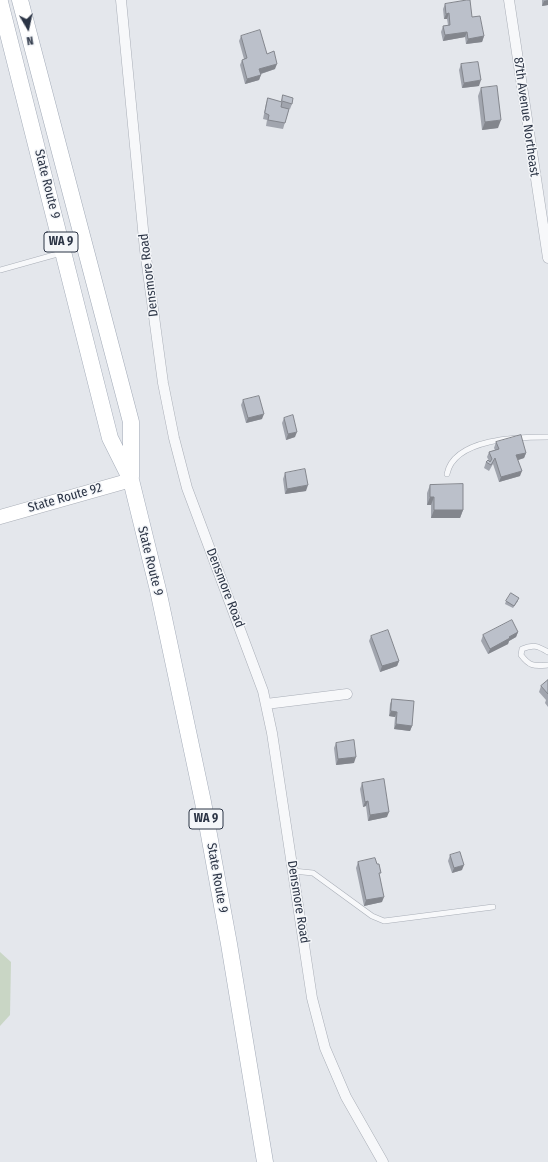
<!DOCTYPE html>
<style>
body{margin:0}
#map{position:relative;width:548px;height:1162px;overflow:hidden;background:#e4e7ec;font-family:"Fira Sans Condensed",sans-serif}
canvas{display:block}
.north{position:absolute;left:8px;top:8px;width:40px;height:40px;-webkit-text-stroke:3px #f4f6f9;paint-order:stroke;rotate:171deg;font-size:11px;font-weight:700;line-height:16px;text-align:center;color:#2b3445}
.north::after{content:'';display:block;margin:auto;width:14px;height:18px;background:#2b3445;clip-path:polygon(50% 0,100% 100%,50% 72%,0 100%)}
</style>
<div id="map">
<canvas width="548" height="1162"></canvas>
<div class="north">N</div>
</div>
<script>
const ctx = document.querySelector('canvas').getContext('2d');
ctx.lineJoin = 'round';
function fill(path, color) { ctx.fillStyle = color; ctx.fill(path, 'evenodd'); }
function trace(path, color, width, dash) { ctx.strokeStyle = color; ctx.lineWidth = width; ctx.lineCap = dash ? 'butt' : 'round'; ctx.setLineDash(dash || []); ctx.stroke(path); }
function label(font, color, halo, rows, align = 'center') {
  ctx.font = font + ' "Fira Sans Condensed",sans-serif'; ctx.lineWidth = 3; ctx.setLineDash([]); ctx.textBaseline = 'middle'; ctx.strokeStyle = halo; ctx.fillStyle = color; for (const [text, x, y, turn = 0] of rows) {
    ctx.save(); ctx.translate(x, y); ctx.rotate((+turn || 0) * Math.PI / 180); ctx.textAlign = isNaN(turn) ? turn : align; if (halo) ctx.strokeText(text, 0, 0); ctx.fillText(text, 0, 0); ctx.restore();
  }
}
fill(new Path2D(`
 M 0,952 L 11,962 L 10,1015 L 0,1026 Z`), '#c9d6c5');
const lane = new Path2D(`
 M 0,270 L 61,253
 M 447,474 C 454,438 519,437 548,437
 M 548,652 C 538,646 533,644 522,649 L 521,655 C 530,667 534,666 548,665
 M 293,871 L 313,873 L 372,916 L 384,921 L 493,907`);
const street = new Path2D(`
 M 121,0 L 145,250 L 163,383 L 174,438 L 187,488 L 263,691 L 272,733 L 312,998 L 325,1048 L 346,1097 L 383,1162
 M 509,0 L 548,258
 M 266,704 L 347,694`);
const secondary = new Path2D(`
 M 0,517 L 131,480`);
const primary = new Path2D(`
 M 20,0 L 131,422 L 131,477
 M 0,2 L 110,438 L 131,480 L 158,590 L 203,802 L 229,944 L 265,1162`);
trace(lane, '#a9aeb7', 6);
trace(street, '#a9aeb7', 11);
trace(secondary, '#a9aeb7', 15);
trace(primary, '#a3abb8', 17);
trace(lane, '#f7f8fa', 5);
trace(street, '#f7f8fa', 10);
trace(secondary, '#fff', 14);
trace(primary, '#fff', 16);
fill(new Path2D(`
 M 542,0 L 548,0 L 548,5 L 542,6 Z
 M 445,4 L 472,17 L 484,36 L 482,42 L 466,44 L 465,37 L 443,41 L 441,32 L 443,26 L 448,25 L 447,19 L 444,19 L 443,9 Z
 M 241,36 L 267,54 L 275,69 L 261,74 L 259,80 L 245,84 L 240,65 L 242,60 L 244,59 L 239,41 Z
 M 461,64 L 479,86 L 462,88 L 459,70 Z
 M 481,88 L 498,128 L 482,130 L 478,96 Z
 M 283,95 L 292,104 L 290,109 L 289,109 L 283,129 L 266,126 L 267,120 L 263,119 L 266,104 L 268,98 L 281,102 Z
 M 243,400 L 262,419 L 246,423 L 241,405 Z
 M 284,418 L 295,437 L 286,440 L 282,423 Z
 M 496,442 L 526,453 L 524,458 L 518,460 L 520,476 L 499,482 L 493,464 L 489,471 L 484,468 L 486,462 L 489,461 L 487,457 L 489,452 L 495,450 L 494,448 Z
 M 285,473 L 306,491 L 285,494 L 283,479 Z
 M 430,485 L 463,510 L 460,518 L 431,518 L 431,505 L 427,505 L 427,493 Z
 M 506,601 L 518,601 L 513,608 L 505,604 Z
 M 518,632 L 516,637 L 509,641 L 508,644 L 488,654 L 481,641 L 483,635 Z
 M 371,636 L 399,661 L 397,666 L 380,672 L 369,641 Z
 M 548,680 L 548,707 L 545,703 L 546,700 L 539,692 L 541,686 Z
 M 392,699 L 412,726 L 410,731 L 394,729 L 395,717 L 389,716 L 390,704 Z
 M 336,743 L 354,763 L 336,765 L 334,748 Z
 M 362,783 L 387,817 L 368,821 L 366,806 L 363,807 L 360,789 Z
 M 450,855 L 462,870 L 452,873 L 448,861 Z
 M 358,862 L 380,877 L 382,902 L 364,906 L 356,868 Z`), '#a1a5ae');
fill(new Path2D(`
 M 548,0 L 548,5 L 542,6 L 544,1 Z
 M 449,13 L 447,19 L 444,19 L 446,14 Z
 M 467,32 L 465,37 L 443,41 L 445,35 Z
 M 484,36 L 482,42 L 466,44 L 468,39 Z
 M 277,64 L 275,69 L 257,75 L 259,69 Z
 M 261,75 L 259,80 L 245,84 L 247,79 Z
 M 481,80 L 479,86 L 462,88 L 464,83 Z
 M 501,120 L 498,128 L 482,130 L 485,122 Z
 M 264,414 L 262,419 L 246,423 L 248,418 Z
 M 297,432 L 295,437 L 286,440 L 288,434 Z
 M 526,453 L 524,458 L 515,461 L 516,455 Z
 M 522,471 L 520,476 L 499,482 L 501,477 Z
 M 308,485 L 306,491 L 285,494 L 287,489 Z
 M 430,497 L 434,497 L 431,505 L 427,505 Z
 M 434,510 L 463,510 L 460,518 L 431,518 Z
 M 518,632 L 516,637 L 509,641 L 508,644 L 488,654 L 490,649 L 509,637 Z
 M 399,661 L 397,666 L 380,672 L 382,666 Z
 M 391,711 L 397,712 L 395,717 L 389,716 Z
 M 396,724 L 412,726 L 410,731 L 394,729 Z
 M 356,757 L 354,763 L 336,765 L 338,759 Z
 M 368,801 L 366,806 L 363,807 L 365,802 Z
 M 389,812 L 387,817 L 368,821 L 370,815 Z
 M 464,865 L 462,870 L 452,873 L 454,868 Z
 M 384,897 L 382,902 L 364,906 L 366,900 Z`), '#83868d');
const building = new Path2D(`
 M 467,0 L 470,0 L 472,17 L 480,16 L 484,36 L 468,39 L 467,32 L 445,35 L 443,26 L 450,25 L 449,13 L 446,14 L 445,4 Z
 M 260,30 L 267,54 L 274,51 L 277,64 L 259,69 L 261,75 L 247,79 L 242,60 L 247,58 L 241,36 Z
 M 478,62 L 481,80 L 464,83 L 461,64 Z
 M 497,86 L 501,120 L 485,122 L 481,88 Z
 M 283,95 L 293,98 L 292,104 L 282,101 Z
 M 268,98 L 282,102 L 281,107 L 289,109 L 285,123 L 268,120 L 269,115 L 265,113 Z
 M 259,396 L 264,414 L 248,418 L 243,400 Z
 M 293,415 L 297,432 L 288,434 L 284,418 Z
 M 521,435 L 526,453 L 516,455 L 522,471 L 501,477 L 495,458 L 491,465 L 486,462 L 488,460 L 490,462 L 492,459 L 489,452 L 499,449 L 496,442 Z
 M 305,469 L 308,485 L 287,489 L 285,473 Z
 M 463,484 L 463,510 L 434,510 L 434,497 L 430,497 L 430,485 Z
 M 511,593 L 519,598 L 514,606 L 506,601 Z
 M 512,620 L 518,632 L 509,637 L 510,638 L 490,649 L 483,635 Z
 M 388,630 L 399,661 L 382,666 L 371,636 Z
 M 548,680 L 548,694 L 541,686 Z
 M 392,699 L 414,701 L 412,726 L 396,724 L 397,712 L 391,711 Z
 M 354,740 L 356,757 L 338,759 L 336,743 Z
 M 384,779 L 389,812 L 370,815 L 368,801 L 365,802 L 362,783 Z
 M 460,852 L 464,865 L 454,868 L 450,855 Z
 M 375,858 L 377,864 L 379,864 L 381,873 L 379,873 L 384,897 L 366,900 L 358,862 Z`);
fill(building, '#bbc0ca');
trace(building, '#83868d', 1);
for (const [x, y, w] of [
 [61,242,34],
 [206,819,34]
]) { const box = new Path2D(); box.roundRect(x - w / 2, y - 10, w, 20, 3); ctx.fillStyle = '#f4f6f9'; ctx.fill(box); trace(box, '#2b3445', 1); }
label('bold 12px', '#2b3445', null, [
 ["WA 9",61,242],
 ["WA 9",206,819]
]);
label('13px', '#2b3445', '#f4f6f9', [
 ["87th Avenue Northeast",526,117,82],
 ["State Route 9",47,184,76],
 ["Densmore Road",149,275,-97],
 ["State Route 92",65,498,-16],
 ["State Route 9",150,561,76],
 ["Densmore Road",225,588,69],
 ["State Route 9",217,878,80],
 ["Densmore Road",298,902,81]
]);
</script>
